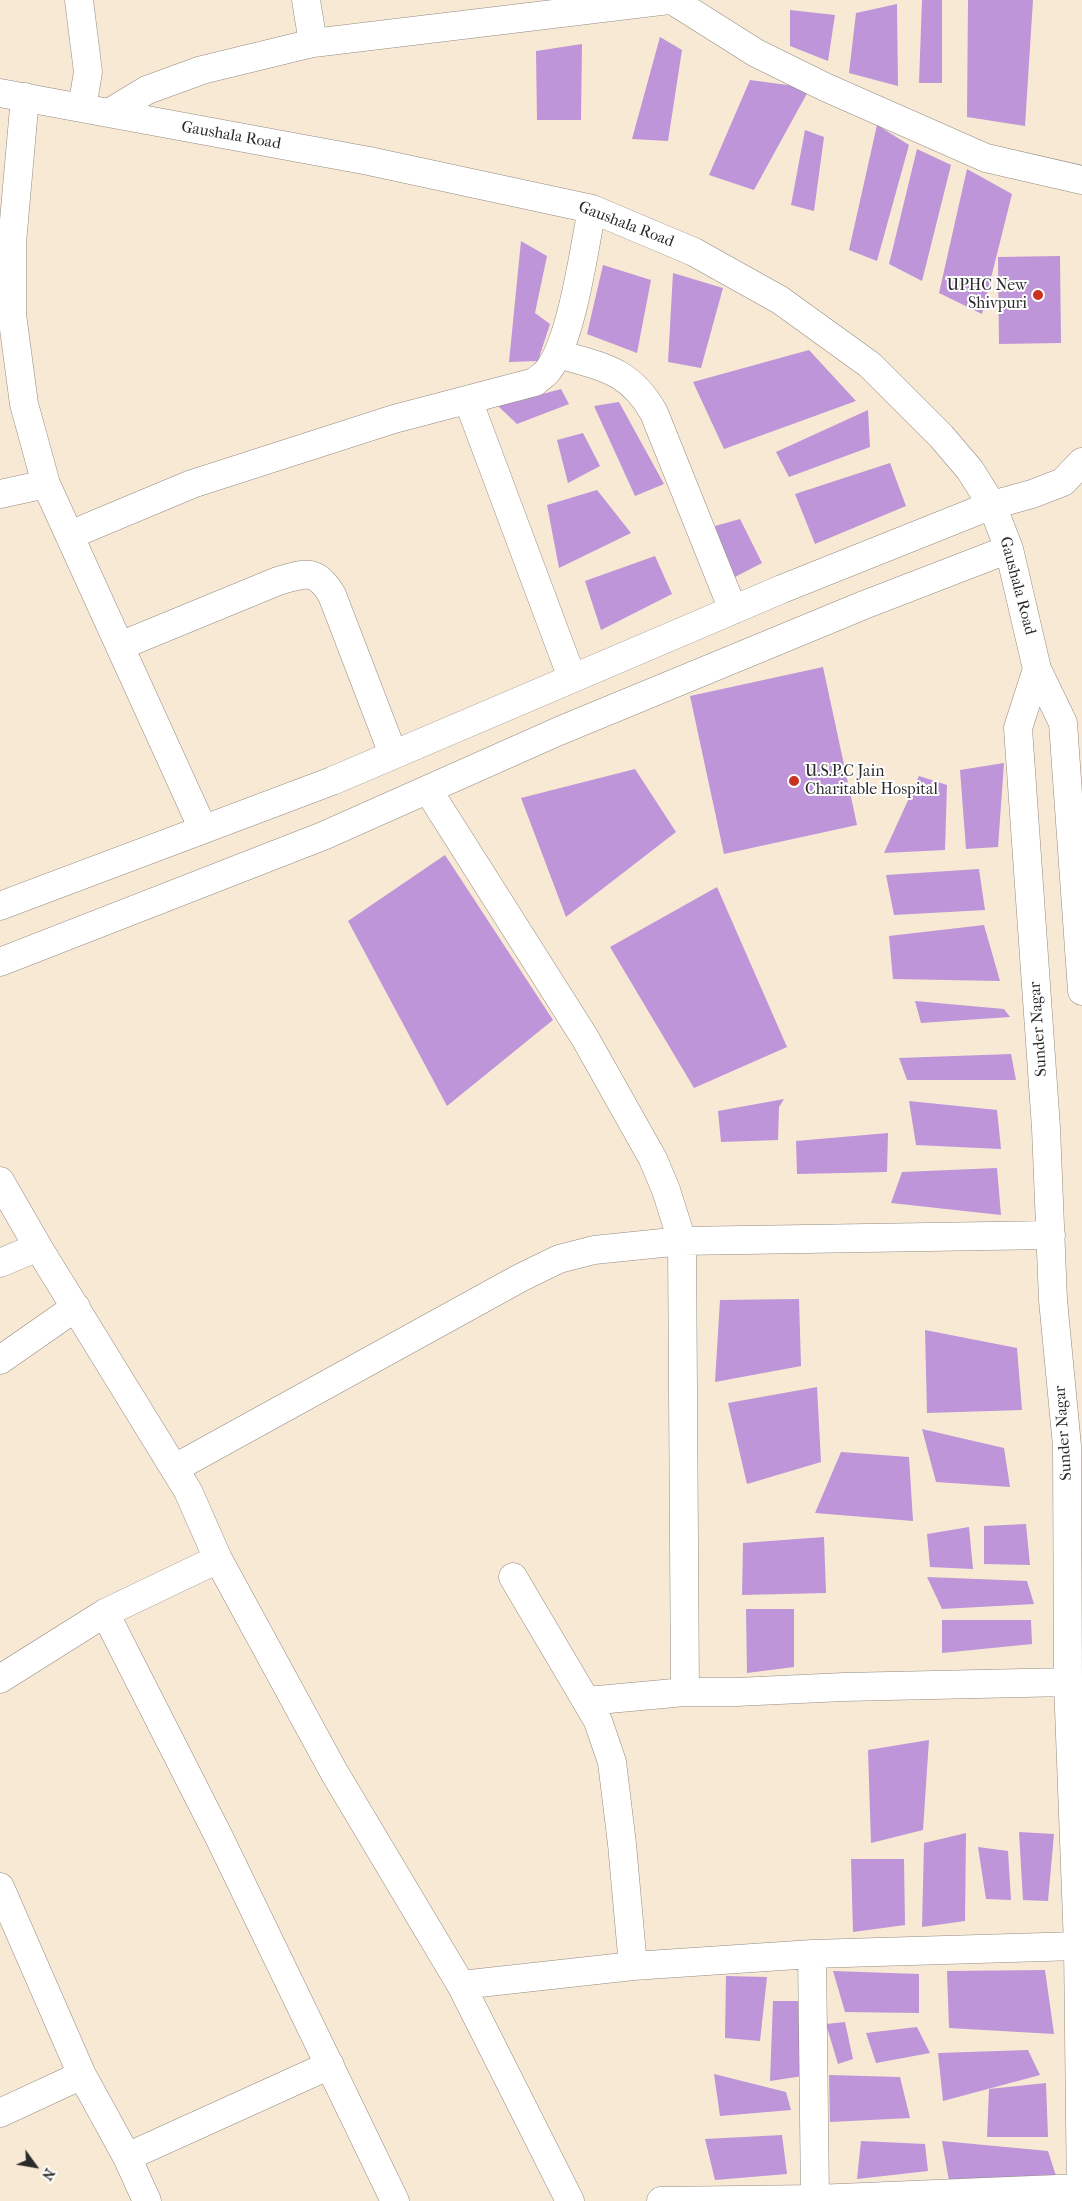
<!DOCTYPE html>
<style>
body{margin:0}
#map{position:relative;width:1082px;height:2201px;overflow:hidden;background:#f8e9d5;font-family:"IM FELL French Canon",serif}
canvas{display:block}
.north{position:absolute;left:10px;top:2141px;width:50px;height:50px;-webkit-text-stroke:4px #fff;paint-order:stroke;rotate:122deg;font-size:14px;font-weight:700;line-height:20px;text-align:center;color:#2b2b2b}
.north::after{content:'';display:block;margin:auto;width:18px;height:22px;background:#2b2b2b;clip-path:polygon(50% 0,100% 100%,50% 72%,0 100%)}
</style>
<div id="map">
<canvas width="1082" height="2201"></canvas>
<div class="north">N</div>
</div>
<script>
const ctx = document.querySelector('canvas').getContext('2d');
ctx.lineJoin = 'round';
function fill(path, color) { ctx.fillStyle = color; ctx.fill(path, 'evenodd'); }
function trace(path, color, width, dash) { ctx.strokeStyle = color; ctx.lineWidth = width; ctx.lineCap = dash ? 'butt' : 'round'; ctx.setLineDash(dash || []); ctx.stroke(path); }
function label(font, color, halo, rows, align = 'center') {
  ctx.font = font + ' "IM FELL French Canon",serif'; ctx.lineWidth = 4; ctx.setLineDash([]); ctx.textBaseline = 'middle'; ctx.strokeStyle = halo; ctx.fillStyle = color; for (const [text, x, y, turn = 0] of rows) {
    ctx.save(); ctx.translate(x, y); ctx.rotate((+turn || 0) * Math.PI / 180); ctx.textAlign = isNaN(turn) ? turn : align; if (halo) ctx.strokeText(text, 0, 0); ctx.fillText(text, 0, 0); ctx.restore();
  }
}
fill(new Path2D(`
 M 922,0 L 942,0 L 942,83 L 919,83 Z
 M 968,0 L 1033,0 L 1025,126 L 967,117 Z
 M 897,4 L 898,86 L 849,73 L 856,13 Z
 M 790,10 L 835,15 L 828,61 L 790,46 Z
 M 660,37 L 682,50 L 668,141 L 632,139 Z
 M 582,44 L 581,120 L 537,120 L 536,51 Z
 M 750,80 L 810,88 L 754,190 L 709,175 Z
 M 877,125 L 909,145 L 877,261 L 849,250 Z
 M 805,130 L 824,137 L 814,211 L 791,205 Z
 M 917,149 L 951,165 L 922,281 L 889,264 Z
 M 967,169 L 1012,194 L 982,314 L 939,293 Z
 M 521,241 L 547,256 L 535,313 L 550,324 L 538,361 L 509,362 Z
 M 1060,256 L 1061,343 L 999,344 L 998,257 Z
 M 603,265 L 651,280 L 637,353 L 587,334 Z
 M 673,273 L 723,288 L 701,368 L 668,362 Z
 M 809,350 L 856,401 L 724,449 L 693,382 Z
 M 561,389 L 569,404 L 517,424 L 498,406 Z
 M 619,402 L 664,484 L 635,496 L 594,406 Z
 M 868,410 L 870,447 L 789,477 L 776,452 Z
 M 583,433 L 600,466 L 568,483 L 557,440 Z
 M 890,463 L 906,506 L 815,544 L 795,494 Z
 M 597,490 L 631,533 L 559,568 L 547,505 Z
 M 740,519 L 762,563 L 731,579 L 715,526 Z
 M 655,556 L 672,594 L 601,630 L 585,581 Z
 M 823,667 L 857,825 L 724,854 L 690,696 Z
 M 1004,763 L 998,847 L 966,849 L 960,770 Z
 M 635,769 L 676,832 L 566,917 L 521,798 Z
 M 919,776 L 947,785 L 945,850 L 884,853 Z
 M 445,855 L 553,1020 L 447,1106 L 348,921 Z
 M 979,869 L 985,910 L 894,915 L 886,875 Z
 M 717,887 L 787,1047 L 694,1088 L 610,947 Z
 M 984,925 L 1000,981 L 893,979 L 889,936 Z
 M 915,1001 L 1004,1009 L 1010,1017 L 921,1023 Z
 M 1011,1054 L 1016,1080 L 907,1080 L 899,1058 Z
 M 784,1099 L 779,1107 L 778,1140 L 721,1142 L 718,1111 Z
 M 909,1101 L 997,1110 L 1001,1149 L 916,1145 Z
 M 888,1133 L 887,1172 L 797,1174 L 796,1141 Z
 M 997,1168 L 1001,1215 L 891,1203 L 902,1172 Z
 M 799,1299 L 801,1366 L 715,1382 L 720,1300 Z
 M 925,1330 L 1017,1348 L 1022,1410 L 927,1413 Z
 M 817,1387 L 821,1462 L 747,1484 L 728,1403 Z
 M 922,1429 L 1004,1448 L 1010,1487 L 936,1482 Z
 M 841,1452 L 909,1457 L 913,1521 L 815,1513 Z
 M 1026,1524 L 1030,1565 L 984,1564 L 984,1526 Z
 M 969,1527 L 973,1569 L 930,1567 L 927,1534 Z
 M 824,1537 L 826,1593 L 742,1595 L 743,1543 Z
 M 927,1577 L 1027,1581 L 1034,1604 L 942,1609 Z
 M 746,1609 L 794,1609 L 794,1667 L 747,1673 Z
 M 942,1620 L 1031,1620 L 1032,1644 L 942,1653 Z
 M 929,1740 L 923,1830 L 871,1843 L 868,1750 Z
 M 1019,1832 L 1054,1834 L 1048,1901 L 1023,1900 Z
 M 966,1833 L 965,1921 L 922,1927 L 924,1843 Z
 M 978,1847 L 1008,1851 L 1011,1900 L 986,1899 Z
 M 851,1859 L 904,1859 L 905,1925 L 853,1932 Z
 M 1045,1970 L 1054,2034 L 949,2028 L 947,1971 Z
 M 833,1971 L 919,1974 L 919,2013 L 845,2012 Z
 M 726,1976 L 767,1977 L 760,2041 L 725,2038 Z
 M 773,2001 L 801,2001 L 803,2076 L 770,2081 Z
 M 845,2022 L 853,2059 L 838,2064 L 826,2024 Z
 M 917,2027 L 930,2053 L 876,2063 L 866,2033 Z
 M 1028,2050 L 1040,2075 L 943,2101 L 938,2053 Z
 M 714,2074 L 786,2092 L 791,2110 L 720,2116 Z
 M 829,2075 L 900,2077 L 910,2118 L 830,2122 Z
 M 1046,2083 L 1048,2137 L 987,2137 L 989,2089 Z
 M 782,2135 L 787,2174 L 715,2180 L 705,2139 Z
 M 861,2141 L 925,2144 L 928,2171 L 857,2179 Z
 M 942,2141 L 1048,2151 L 1056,2176 L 949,2181 Z`), '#bd95d8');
const minor = new Path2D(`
 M 79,0 L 88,72 L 82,108
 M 306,0 L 313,43
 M 672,0 L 756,53 L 825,87 L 986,158 L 1082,180
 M 0,93 L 369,161 L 592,209 L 694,252 L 780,300 L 870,365 L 941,436 L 970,470 L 992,505 L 1009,549 L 1037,669 L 1063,723 L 1082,991
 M 25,97 L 12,243 L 12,314 L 24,404 L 46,484 L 203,829
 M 109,113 L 147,90 L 202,70 L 313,43 L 669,0
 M 558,354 C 603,367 630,370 654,413 L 733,610
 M 468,400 L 572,678
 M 0,494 L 46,484
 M 70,535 L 192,484 L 394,419 L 535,382 C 539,378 546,374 549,369 C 572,338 584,250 592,209
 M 120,646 L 278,581 C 305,573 316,568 332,595 L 393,754
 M 1037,669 L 1018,728 L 1046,1128 L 1053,1300 L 1067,1446 L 1068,1682 L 1078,1946 L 1081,2201
 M 428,790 L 585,1038 L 653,1159 L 666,1190 L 682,1241 L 685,1692
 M 0,906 L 332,781 L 782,589 L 992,505 L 1032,494 L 1063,482 L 1082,462
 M 0,962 L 323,836 L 559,731 L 864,605 L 1009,549
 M 0,1181 L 38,1247 L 188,1491 L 218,1559 L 334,1772 L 461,1985 L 570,2201
 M 0,1263 L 38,1247
 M 0,1360 L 76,1307
 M 175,1468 L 520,1278 L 559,1259 L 594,1250 L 682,1241 L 1051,1235
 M 513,1577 L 598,1721 L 612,1762 L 622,1844 L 633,1966
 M 105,1613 L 219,1837 L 395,2201
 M 0,1679 L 105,1613 L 218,1559
 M 587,1701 L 685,1692 L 736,1692 L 844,1687 L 1068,1682
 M 0,1887 L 82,2075 L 127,2157 L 147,2201
 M 812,1954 L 815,2199
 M 461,1985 L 633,1966 L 812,1954 L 1078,1946
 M 0,2113 L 82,2075
 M 127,2157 L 330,2065
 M 661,2201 L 815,2199 L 1081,2188`);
trace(minor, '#928a80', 29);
trace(minor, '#fff', 28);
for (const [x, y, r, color] of [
 [1038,295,6,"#c8321e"],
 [794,781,6,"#c8321e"]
]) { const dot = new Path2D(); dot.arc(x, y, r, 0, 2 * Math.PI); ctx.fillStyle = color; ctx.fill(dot); trace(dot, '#fff', 2); }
label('16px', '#2b2b2b', '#fff', [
 ["Gaushala Road",231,136,10],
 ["Gaushala Road",626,225,21],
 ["Gaushala Road",1017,586,75],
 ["Sunder Nagar",1039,1029,-94],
 ["Sunder Nagar",1064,1433,-94]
]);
label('16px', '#2b2b2b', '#fff', [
 ["UPHC New",1027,286],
 ["Shivpuri",1027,304],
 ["U.S.P.C Jain",805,772,"left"],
 ["Charitable Hospital",805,790,"left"]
], 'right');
</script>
